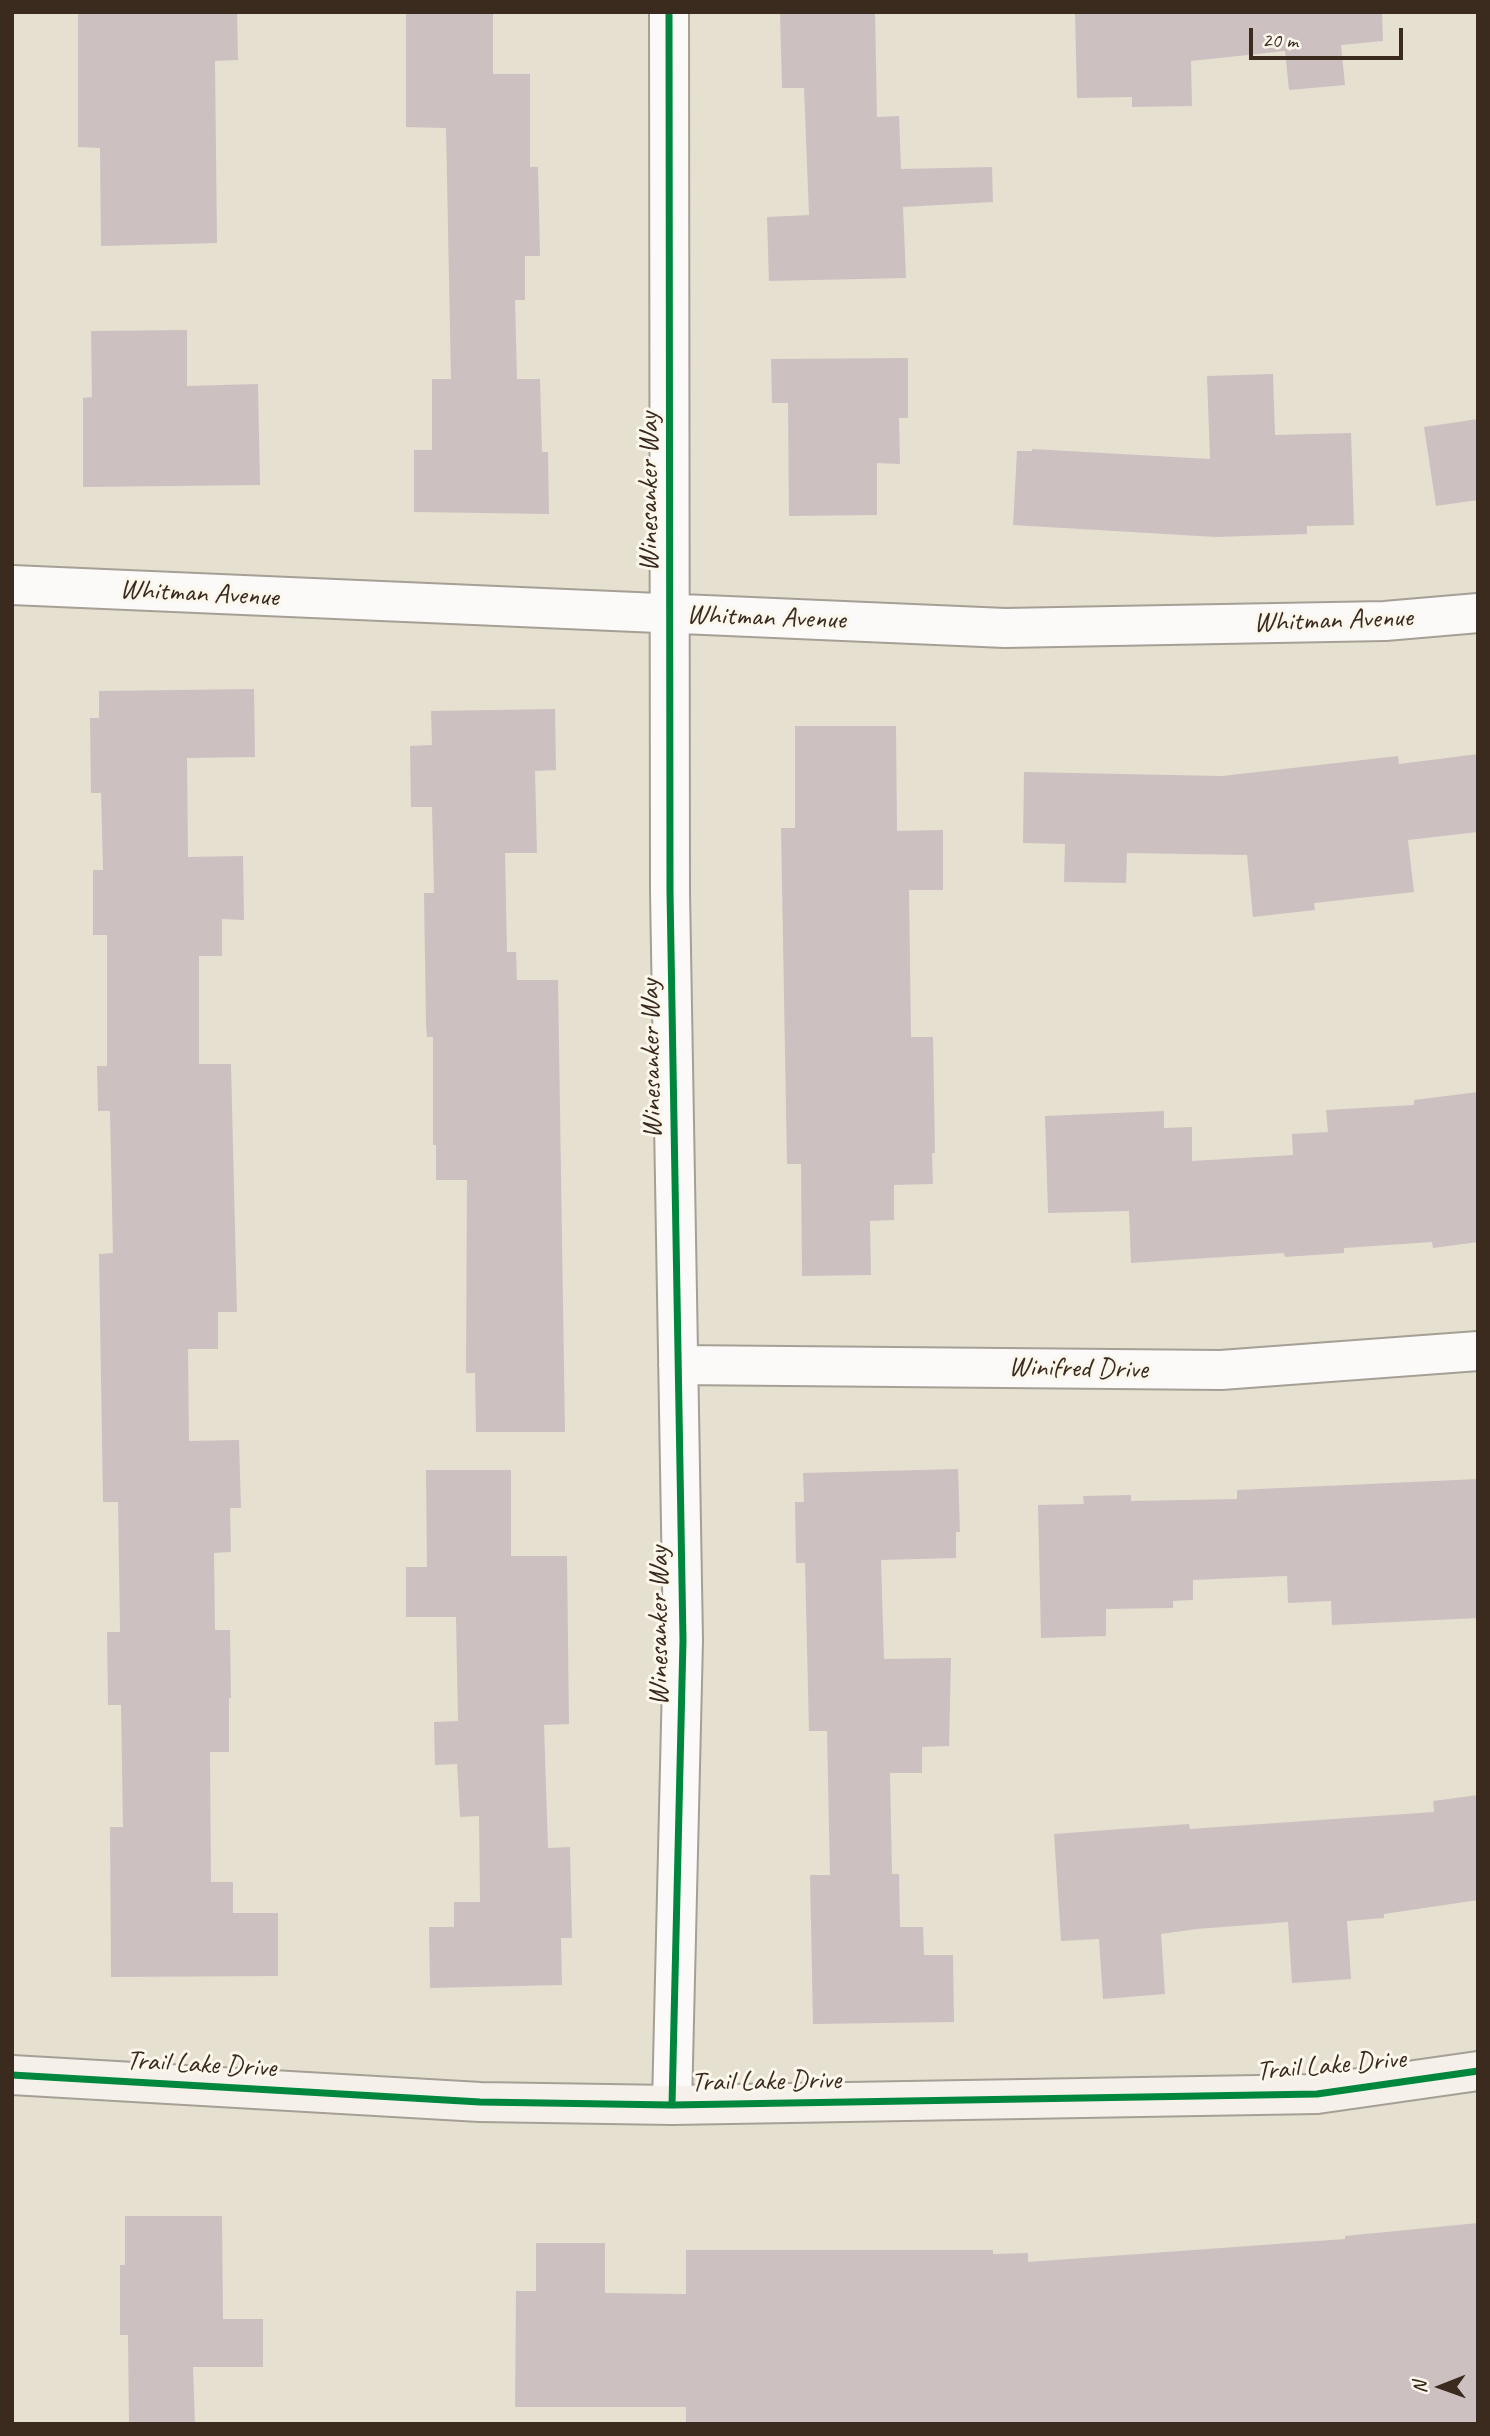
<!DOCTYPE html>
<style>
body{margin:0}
#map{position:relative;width:1490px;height:2436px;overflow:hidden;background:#e6e0d0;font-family:Caveat,sans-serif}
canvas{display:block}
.frame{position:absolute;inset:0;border:14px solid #3b2a1e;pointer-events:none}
.north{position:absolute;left:1406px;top:2352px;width:70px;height:70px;-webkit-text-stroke:5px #fbf7ec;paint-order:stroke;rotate:269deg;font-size:19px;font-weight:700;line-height:28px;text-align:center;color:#3b2a1e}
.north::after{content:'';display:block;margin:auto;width:24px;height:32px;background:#3b2a1e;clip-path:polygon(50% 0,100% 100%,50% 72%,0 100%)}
.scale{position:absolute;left:1249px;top:28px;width:154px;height:32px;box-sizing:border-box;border:4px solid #3b2a1e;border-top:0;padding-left:9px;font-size:21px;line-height:24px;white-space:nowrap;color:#3b2a1e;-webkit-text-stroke:5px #fbf7ec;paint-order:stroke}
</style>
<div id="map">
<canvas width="1490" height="2436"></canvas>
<div class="frame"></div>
<div class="north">N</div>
<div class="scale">20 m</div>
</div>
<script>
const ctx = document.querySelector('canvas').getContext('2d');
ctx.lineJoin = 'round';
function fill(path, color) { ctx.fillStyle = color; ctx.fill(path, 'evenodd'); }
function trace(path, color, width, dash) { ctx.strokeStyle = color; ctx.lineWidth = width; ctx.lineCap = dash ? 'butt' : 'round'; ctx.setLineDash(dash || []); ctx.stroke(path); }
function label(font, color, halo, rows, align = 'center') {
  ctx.font = font + ' Caveat,sans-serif'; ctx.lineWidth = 6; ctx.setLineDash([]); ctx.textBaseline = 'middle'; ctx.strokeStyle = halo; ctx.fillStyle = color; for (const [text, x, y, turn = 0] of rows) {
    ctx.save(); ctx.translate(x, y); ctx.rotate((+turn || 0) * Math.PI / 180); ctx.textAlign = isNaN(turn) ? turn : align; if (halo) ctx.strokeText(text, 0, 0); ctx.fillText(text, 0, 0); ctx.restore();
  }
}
fill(new Path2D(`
 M 78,12 L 237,12 L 238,60 L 215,61 L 217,243 L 101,246 L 100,148 L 78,147 Z
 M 406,12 L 493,12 L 493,74 L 530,74 L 530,167 L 538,167 L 540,256 L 525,256 L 525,300 L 515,300 L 517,379 L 540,379 L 542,452 L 548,452 L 549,514 L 414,512 L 414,450 L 432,450 L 432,379 L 451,379 L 446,128 L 406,127 Z
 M 780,12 L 875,12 L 877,117 L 899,116 L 901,169 L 992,167 L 993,202 L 903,207 L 906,278 L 769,281 L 767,217 L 809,215 L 804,88 L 782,88 Z
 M 1075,12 L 1382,12 L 1383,41 L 1341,45 L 1345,85 L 1289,90 L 1285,51 L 1191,61 L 1192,106 L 1132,107 L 1132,97 L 1077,98 Z
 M 187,330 L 187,386 L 258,384 L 260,485 L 83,487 L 83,398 L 92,397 L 91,331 Z
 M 908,358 L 908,418 L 899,418 L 900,464 L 877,463 L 877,515 L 789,516 L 788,403 L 772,403 L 771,359 Z
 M 1273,374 L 1275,435 L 1351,433 L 1354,525 L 1307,526 L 1307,534 L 1216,537 L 1013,525 L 1017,451 L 1032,451 L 1032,449 L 1210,459 L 1207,376 Z
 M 1478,419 L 1478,500 L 1436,506 L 1424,427 Z
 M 254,689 L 255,757 L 187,758 L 188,857 L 243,856 L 244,920 L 222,919 L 222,956 L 199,956 L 199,1064 L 231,1064 L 237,1312 L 218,1312 L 218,1349 L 188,1349 L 189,1441 L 239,1440 L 241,1508 L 230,1508 L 231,1552 L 214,1553 L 215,1630 L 230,1630 L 231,1698 L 229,1698 L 229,1752 L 210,1752 L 211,1882 L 233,1882 L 233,1913 L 278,1913 L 278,1976 L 111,1977 L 110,1827 L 123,1827 L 121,1705 L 108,1705 L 107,1632 L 120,1632 L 118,1502 L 103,1502 L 99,1254 L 113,1253 L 110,1111 L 98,1111 L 97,1066 L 107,1066 L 107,935 L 93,935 L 93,870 L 103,870 L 101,793 L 91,793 L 90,718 L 99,718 L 99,691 Z
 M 555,709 L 556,770 L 535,771 L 537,853 L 505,853 L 507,952 L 516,952 L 517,980 L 558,980 L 565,1432 L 476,1432 L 475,1373 L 466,1373 L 467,1180 L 436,1180 L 436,1145 L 433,1145 L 433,1037 L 427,1037 L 426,1025 L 424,893 L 434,893 L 432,807 L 411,807 L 410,746 L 432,745 L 431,711 Z
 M 795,726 L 896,726 L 897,831 L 943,830 L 943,890 L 909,890 L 911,1037 L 933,1037 L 935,1153 L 932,1153 L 933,1184 L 894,1185 L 894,1220 L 870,1221 L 871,1275 L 802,1276 L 801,1164 L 787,1164 L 781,828 L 795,828 Z
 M 1478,754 L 1478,832 L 1408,840 L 1414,892 L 1314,903 L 1315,910 L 1253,917 L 1247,855 L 1127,853 L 1126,883 L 1064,882 L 1065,844 L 1023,843 L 1024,772 L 1222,776 L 1398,756 L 1399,764 Z
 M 1478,1092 L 1478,1242 L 1433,1248 L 1432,1242 L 1344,1248 L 1344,1253 L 1285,1257 L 1284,1253 L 1131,1263 L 1129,1211 L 1048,1213 L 1045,1116 L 1164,1111 L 1164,1128 L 1192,1127 L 1192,1161 L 1293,1155 L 1292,1134 L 1328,1132 L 1326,1110 L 1414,1105 L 1414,1100 Z
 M 958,1469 L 960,1532 L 956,1532 L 956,1558 L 881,1560 L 884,1659 L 951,1658 L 949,1746 L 922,1747 L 922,1773 L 890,1773 L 892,1874 L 899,1874 L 900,1927 L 923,1927 L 924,1955 L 953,1955 L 954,2022 L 813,2024 L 810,1875 L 830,1875 L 827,1731 L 809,1731 L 805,1563 L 796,1563 L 795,1502 L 804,1502 L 803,1473 Z
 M 426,1470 L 511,1470 L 511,1556 L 567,1556 L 569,1724 L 544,1725 L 548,1848 L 570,1847 L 572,1938 L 561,1938 L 562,1985 L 430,1988 L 429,1927 L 454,1927 L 454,1902 L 480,1902 L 479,1816 L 460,1817 L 457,1764 L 435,1765 L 434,1722 L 458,1721 L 456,1617 L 406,1617 L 406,1567 L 427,1567 Z
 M 1478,1479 L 1478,1618 L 1332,1625 L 1331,1601 L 1288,1603 L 1287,1576 L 1193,1580 L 1193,1600 L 1173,1601 L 1173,1608 L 1106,1609 L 1106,1636 L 1041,1638 L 1038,1505 L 1084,1504 L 1083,1496 L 1131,1495 L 1131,1501 L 1237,1499 L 1237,1490 Z
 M 1478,1795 L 1478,1900 L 1384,1914 L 1384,1918 L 1347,1921 L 1351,1979 L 1292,1983 L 1288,1922 L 1197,1929 L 1161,1934 L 1165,1994 L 1103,1999 L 1099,1939 L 1061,1941 L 1054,1834 L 1189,1824 L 1190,1829 L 1434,1812 L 1433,1801 Z
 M 125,2216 L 222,2216 L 223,2319 L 263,2319 L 263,2367 L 193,2367 L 195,2424 L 129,2424 L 128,2335 L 120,2335 L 120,2265 L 125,2265 Z
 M 1478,2223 L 1478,2424 L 686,2424 L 686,2407 L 515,2407 L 516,2291 L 536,2291 L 536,2243 L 605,2243 L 605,2293 L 686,2294 L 686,2250 L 993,2250 L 993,2254 L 1028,2253 L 1028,2262 L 1345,2239 L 1345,2236 Z`), '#cdc0c1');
const street = new Path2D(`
 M 669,12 L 670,892 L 683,1640 L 672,2105
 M 12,585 L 1005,628 L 1385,621 L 1478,613
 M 678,1365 L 1221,1370 L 1478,1351`);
const secondary = new Path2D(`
 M 12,2075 L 480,2102 L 672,2105 L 1317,2094 L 1478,2071`);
trace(street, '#a59f95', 42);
trace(secondary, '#a59f95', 42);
trace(street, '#fbfaf8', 38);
trace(secondary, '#f5f1ea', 38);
trace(new Path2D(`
 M 669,12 L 670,892 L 683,1640 L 672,2105
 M 12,2075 L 480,2102 L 672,2105 L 1317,2094 L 1478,2071`), '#00873e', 7);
label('28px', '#3b2a1e', '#fbf7ec', [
 ["Winesanker Way",650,492,-90],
 ["Whitman Avenue",199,594,3],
 ["Whitman Avenue",766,618,2],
 ["Whitman Avenue",1333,621,-2],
 ["Winesanker Way",652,1059,-91],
 ["Winifred Drive",1078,1369,1],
 ["Winesanker Way",660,1626,-90],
 ["Trail Lake Drive",201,2065,3],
 ["Trail Lake Drive",1331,2066,-5],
 ["Trail Lake Drive",766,2082,-1]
]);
</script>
